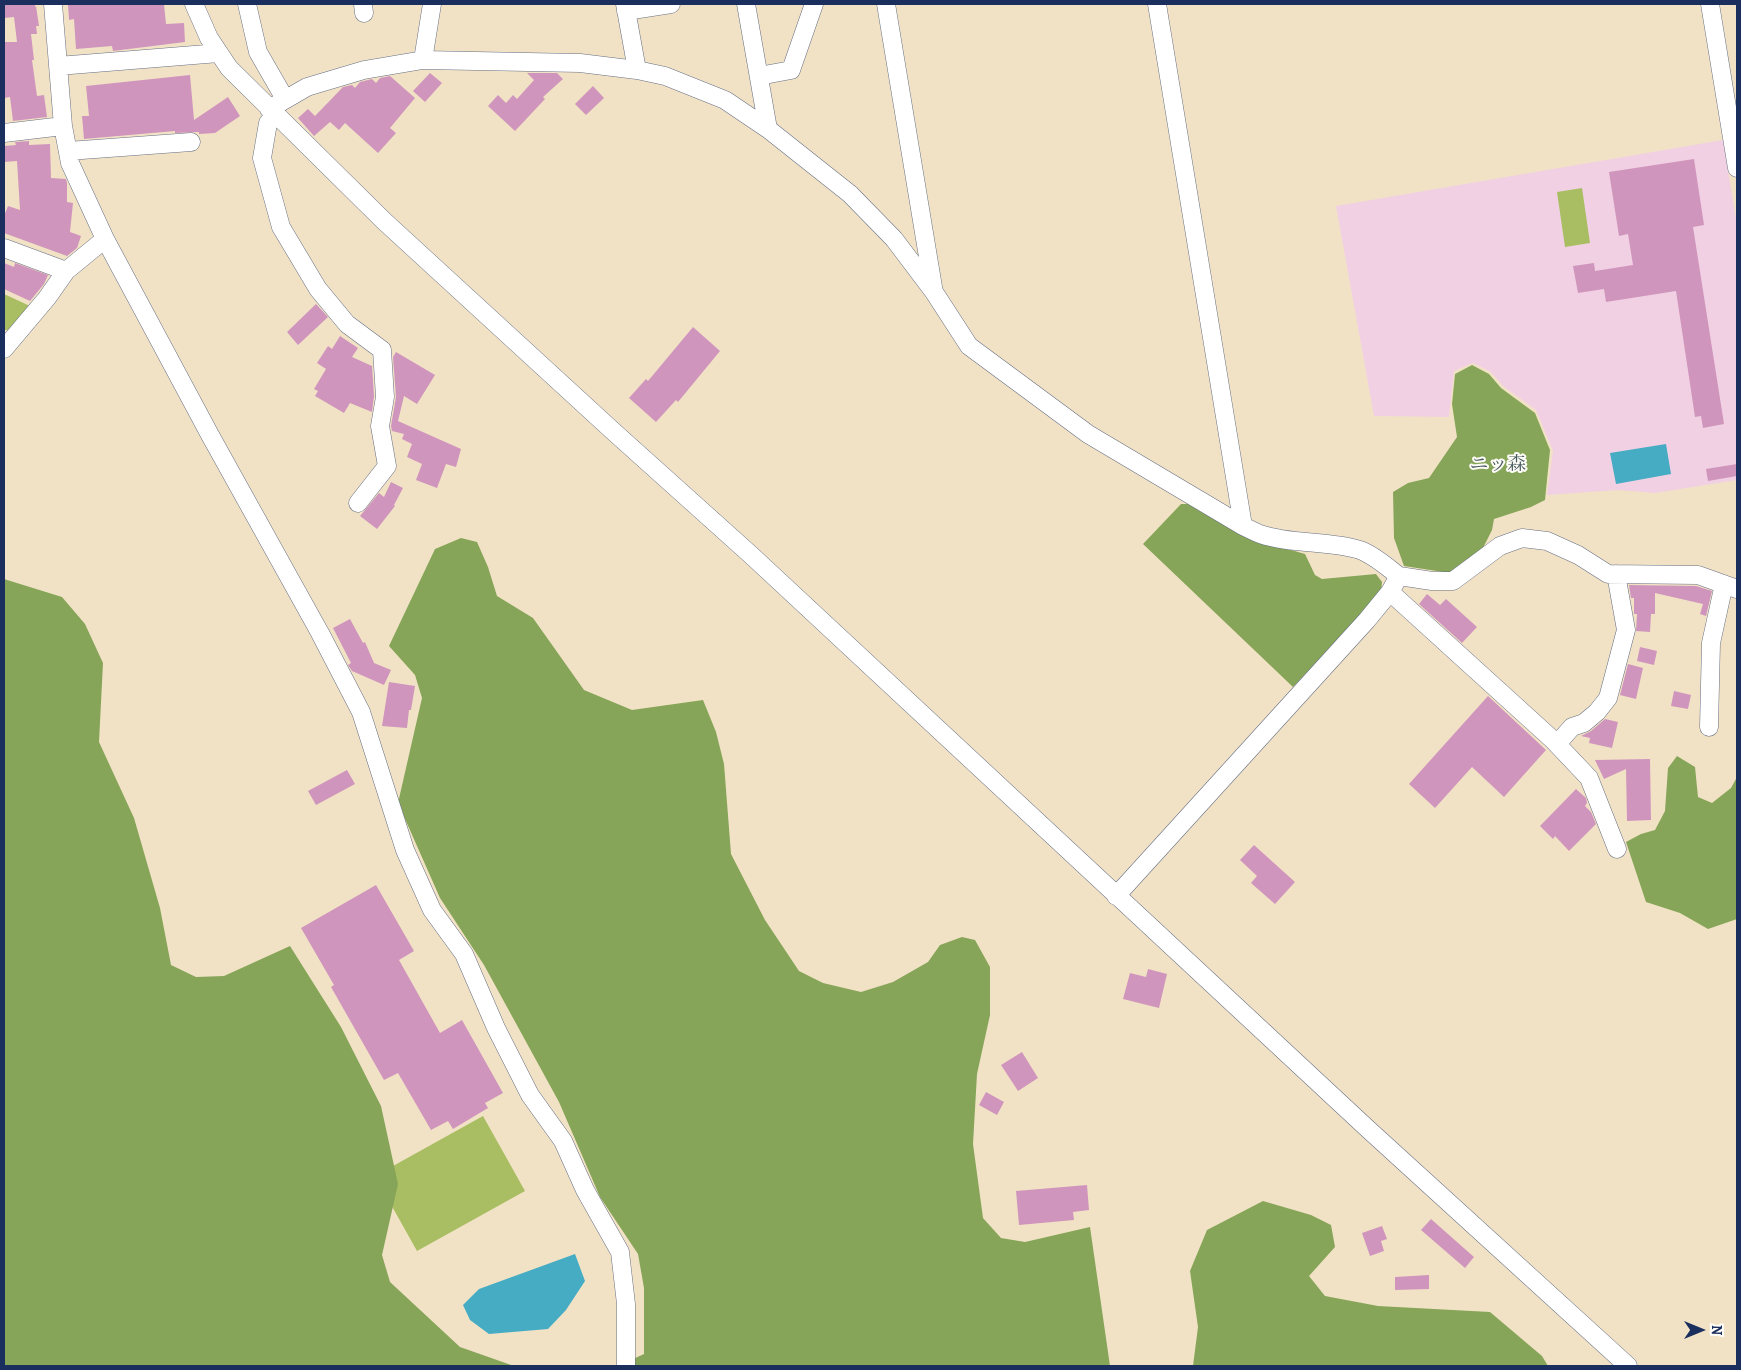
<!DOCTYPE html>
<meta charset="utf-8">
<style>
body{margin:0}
#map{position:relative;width:1741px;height:1370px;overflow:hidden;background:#f1e2c6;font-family:Alegreya,serif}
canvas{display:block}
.frame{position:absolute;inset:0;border:5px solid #1b2f5e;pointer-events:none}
.north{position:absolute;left:1676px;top:1305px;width:50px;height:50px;-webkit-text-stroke:4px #fdfcf7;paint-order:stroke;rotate:90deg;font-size:14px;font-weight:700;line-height:20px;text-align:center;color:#1b2f5e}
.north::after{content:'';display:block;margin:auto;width:18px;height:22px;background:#1b2f5e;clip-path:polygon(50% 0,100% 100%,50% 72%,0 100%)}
</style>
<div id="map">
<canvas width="1741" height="1370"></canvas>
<div class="frame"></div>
<div class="north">N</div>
</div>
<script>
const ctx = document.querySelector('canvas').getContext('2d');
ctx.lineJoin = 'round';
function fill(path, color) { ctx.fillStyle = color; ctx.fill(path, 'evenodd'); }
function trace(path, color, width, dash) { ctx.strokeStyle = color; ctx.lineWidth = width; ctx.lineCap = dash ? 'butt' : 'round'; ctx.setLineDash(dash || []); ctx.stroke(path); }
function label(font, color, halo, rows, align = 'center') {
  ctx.font = font + ' Alegreya,"Noto Serif JP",serif'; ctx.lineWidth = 4; ctx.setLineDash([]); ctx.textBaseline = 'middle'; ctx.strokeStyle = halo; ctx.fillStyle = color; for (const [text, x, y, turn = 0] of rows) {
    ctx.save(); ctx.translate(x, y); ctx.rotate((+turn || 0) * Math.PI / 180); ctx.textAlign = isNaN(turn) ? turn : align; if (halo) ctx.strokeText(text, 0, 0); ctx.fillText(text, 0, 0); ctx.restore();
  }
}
fill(new Path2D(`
 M 1723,140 L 1737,225 L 1737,480 L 1655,493 L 1618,490 L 1547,495 L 1553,451 L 1536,410 L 1503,386 L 1491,372 L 1473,363 L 1454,371 L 1449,417 L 1374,416 L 1336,206 Z`), '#f1d0e3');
fill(new Path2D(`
 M 1582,188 L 1590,243 L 1565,247 L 1557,192 Z
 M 4,294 L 30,306 L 10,330 L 4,330 Z
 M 483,1116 L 525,1191 L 417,1251 L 375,1176 Z`), '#a9be62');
fill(new Path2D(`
 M 1472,365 L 1489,374 L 1501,388 L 1535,413 L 1550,450 L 1545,500 L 1531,507 L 1494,519 L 1492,530 L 1481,552 L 1450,573 L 1404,566 L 1394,538 L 1393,492 L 1408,483 L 1429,478 L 1457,437 L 1452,404 L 1455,374 Z
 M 1181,504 L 1188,504 L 1256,540 L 1305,554 L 1315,575 L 1322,579 L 1376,574 L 1382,582 L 1381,593 L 1293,687 L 1143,544 Z
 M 461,538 L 477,542 L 488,567 L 497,596 L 533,618 L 584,690 L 632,710 L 703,700 L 716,732 L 724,764 L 731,854 L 765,920 L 799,971 L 823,983 L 861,992 L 893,982 L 928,962 L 940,945 L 962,937 L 975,940 L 990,967 L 990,1015 L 977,1074 L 973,1144 L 983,1218 L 1001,1238 L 1025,1242 L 1090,1227 L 1110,1366 L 618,1366 L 644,1354 L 644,1288 L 638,1254 L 600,1197 L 559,1102 L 484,965 L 440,898 L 398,803 L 422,698 L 415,675 L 389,646 L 435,549 Z
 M 4,579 L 62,597 L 85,624 L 103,663 L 99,742 L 134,818 L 160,908 L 171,965 L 196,977 L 224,976 L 290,946 L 341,1027 L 381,1106 L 398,1184 L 382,1255 L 390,1282 L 460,1347 L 514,1366 L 4,1366 Z
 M 1677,756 L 1695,767 L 1698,797 L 1712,803 L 1731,788 L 1737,777 L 1737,919 L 1708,929 L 1680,913 L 1646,902 L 1626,842 L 1641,834 L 1655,830 L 1665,811 L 1668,768 Z
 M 1263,1201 L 1311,1215 L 1331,1225 L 1335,1247 L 1309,1276 L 1325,1296 L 1378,1306 L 1490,1312 L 1542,1356 L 1548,1366 L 1193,1366 L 1198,1327 L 1190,1271 L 1207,1230 Z`), '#86a558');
fill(new Path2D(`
 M 1666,444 L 1671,474 L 1616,484 L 1610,453 Z
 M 575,1254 L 585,1281 L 566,1310 L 548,1329 L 489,1334 L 470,1320 L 463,1305 L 479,1289 Z`), '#45acc4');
fill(new Path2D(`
 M 4,4 L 35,4 L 35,7 L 36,6 L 39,26 L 36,26 L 37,34 L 31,34 L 34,60 L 32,60 L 37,96 L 44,95 L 47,117 L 13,121 L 10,97 L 4,98 L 4,42 L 17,42 L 14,17 L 4,18 Z
 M 68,4 L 164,4 L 166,24 L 184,23 L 185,42 L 113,51 L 112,46 L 76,49 L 74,19 L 69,20 Z
 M 430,73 L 442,83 L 425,102 L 413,91 Z
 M 527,73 L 557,73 L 563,79 L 543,97 L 545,99 L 515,131 L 488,106 L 498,95 L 506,103 L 513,95 L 517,99 L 534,80 Z
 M 190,75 L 194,120 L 228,97 L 240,116 L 215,133 L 199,134 L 199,132 L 175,133 L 175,131 L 84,139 L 82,116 L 89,116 L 86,86 Z
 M 390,76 L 415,98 L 390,128 L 396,133 L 378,153 L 345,123 L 339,130 L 330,122 L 314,136 L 298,118 L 308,109 L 315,116 L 343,87 L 352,85 L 355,88 L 360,82 L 372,79 L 376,83 L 380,78 Z
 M 593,86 L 604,98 L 586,115 L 575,104 Z
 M 29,141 L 29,145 L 50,144 L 51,178 L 66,179 L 67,183 L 67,202 L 73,203 L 70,232 L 81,236 L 77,248 L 67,256 L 4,233 L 4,216 L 8,206 L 20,210 L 17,161 L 4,162 L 4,146 L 16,145 L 15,142 Z
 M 1694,159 L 1704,225 L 1693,227 L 1724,424 L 1703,428 L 1701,416 L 1695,417 L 1676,291 L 1606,302 L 1604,289 L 1578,293 L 1573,266 L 1594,263 L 1595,271 L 1633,265 L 1628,234 L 1619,236 L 1609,172 Z
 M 4,263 L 14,267 L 15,263 L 48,275 L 44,284 L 30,301 L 4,289 Z
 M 316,304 L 328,317 L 298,345 L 287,332 Z
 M 693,327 L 720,351 L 678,402 L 676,400 L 656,422 L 629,398 L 646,379 L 648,381 Z
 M 340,336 L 358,348 L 352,357 L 372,366 L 374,396 L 372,412 L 350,403 L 344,413 L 315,396 L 318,391 L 314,389 L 326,369 L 317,363 L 328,346 L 332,349 Z
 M 396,352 L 435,375 L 417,404 L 404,396 L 398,421 L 461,449 L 456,467 L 446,464 L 437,488 L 416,480 L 422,464 L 407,457 L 412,444 L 402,439 L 404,434 L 392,431 L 391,426 L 396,397 L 393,357 Z
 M 1737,464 L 1737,476 L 1708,481 L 1706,469 Z
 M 391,482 L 403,488 L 394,505 L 395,506 L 377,529 L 360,516 L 379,493 L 384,497 Z
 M 1629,585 L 1696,586 L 1712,591 L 1706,616 L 1700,614 L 1703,604 L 1655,593 L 1655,614 L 1651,614 L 1650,632 L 1636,631 L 1637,614 L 1634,614 L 1634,598 L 1631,598 Z
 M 1427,594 L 1440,605 L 1446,599 L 1477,627 L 1462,643 L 1419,604 Z
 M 350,619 L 363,643 L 365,642 L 374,663 L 391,670 L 384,685 L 352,671 L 348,665 L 351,663 L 333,628 Z
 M 1640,647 L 1657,651 L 1654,665 L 1637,661 Z
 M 1628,664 L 1643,668 L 1636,699 L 1620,695 Z
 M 389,682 L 415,686 L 411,710 L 409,710 L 407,728 L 382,726 Z
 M 1674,691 L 1691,695 L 1688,709 L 1671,706 Z
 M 1488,696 L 1546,750 L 1504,797 L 1472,767 L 1435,808 L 1409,784 Z
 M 1605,719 L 1618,722 L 1612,748 L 1589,743 L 1590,738 L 1581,736 L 1591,731 Z
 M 1650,759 L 1651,820 L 1627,821 L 1626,769 L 1604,779 L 1595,760 Z
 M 347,770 L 355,784 L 316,805 L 308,791 Z
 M 1576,789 L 1586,798 L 1587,803 L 1585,806 L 1591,812 L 1596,824 L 1569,851 L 1555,836 L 1553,839 L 1540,826 Z
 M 1254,845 L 1295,882 L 1275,904 L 1251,883 L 1257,876 L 1240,860 Z
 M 376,885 L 414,951 L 399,960 L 440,1033 L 462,1020 L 503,1093 L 485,1103 L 488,1108 L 453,1129 L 448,1121 L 431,1130 L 398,1073 L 384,1080 L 331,987 L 334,985 L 301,928 Z
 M 1148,969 L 1167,974 L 1159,1008 L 1123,999 L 1130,973 L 1146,977 Z
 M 1022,1052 L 1038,1078 L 1018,1091 L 1001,1065 Z
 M 986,1092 L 1004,1102 L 997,1115 L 979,1105 Z
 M 1087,1185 L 1089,1210 L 1073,1212 L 1074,1220 L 1019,1225 L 1016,1191 Z
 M 1431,1219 L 1474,1257 L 1465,1268 L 1421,1230 Z
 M 1382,1226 L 1387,1239 L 1381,1241 L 1384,1251 L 1370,1256 L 1362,1233 Z
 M 1429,1275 L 1429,1289 L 1395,1290 L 1395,1277 Z`), '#d095bc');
const minor = new Path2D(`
 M 53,4 L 63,126 L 70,163 L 105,239 L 210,435 L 320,633 L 361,712 L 405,850 L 432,910 L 464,954 L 496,1028 L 530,1095 L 563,1141 L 585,1190 L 620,1252 L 626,1304 L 626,1366
 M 194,4 L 209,38 L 229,68 L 384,221 L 614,432 L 751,555 L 1369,1130 L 1628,1366
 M 247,4 L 258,52 L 285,99
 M 363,4 L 364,13
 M 625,4 L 637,70
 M 746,4 L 768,129
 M 886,4 L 933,287
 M 1157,4 L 1243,526
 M 1710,4 L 1737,168
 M 626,11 L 671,4
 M 423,60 L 432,4
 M 58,66 L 219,53
 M 759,76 L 791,70 L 814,4
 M 269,109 L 307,87 L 364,70 L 423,60 L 580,63 L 637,70 L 665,76 L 725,100 L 768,129 L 850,194 L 894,239 L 934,292 L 969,346 L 1088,434 L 1243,526 C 1249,529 1255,532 1260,534 C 1292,545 1328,540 1360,550 C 1374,555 1387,567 1399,576
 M 275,115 L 268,123 L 262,158 L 281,227 L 318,289 L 347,324 L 382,350 L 385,397 L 380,426 L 387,466 L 358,503
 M 4,133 L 63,126
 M 68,151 L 191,142
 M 4,248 L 66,271
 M 4,349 L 47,298 L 66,271 L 105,239
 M 1390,592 L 1553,740 L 1589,778 L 1617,849
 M 1709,727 L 1711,643 L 1724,584
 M 1557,744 L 1572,727 L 1584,723 L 1597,712 L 1608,698 L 1626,630 L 1616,574
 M 1116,896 L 1367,620 L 1390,592 L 1399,576 L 1432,581 L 1453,581 L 1500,546 L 1522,538 L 1547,541 L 1578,555 L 1608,574 L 1698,575 L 1737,589`);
trace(minor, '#666e82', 19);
trace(minor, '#fff', 18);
label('19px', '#465a5f', '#fdfcf7', [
 ["ニッ森",1498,465]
]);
</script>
